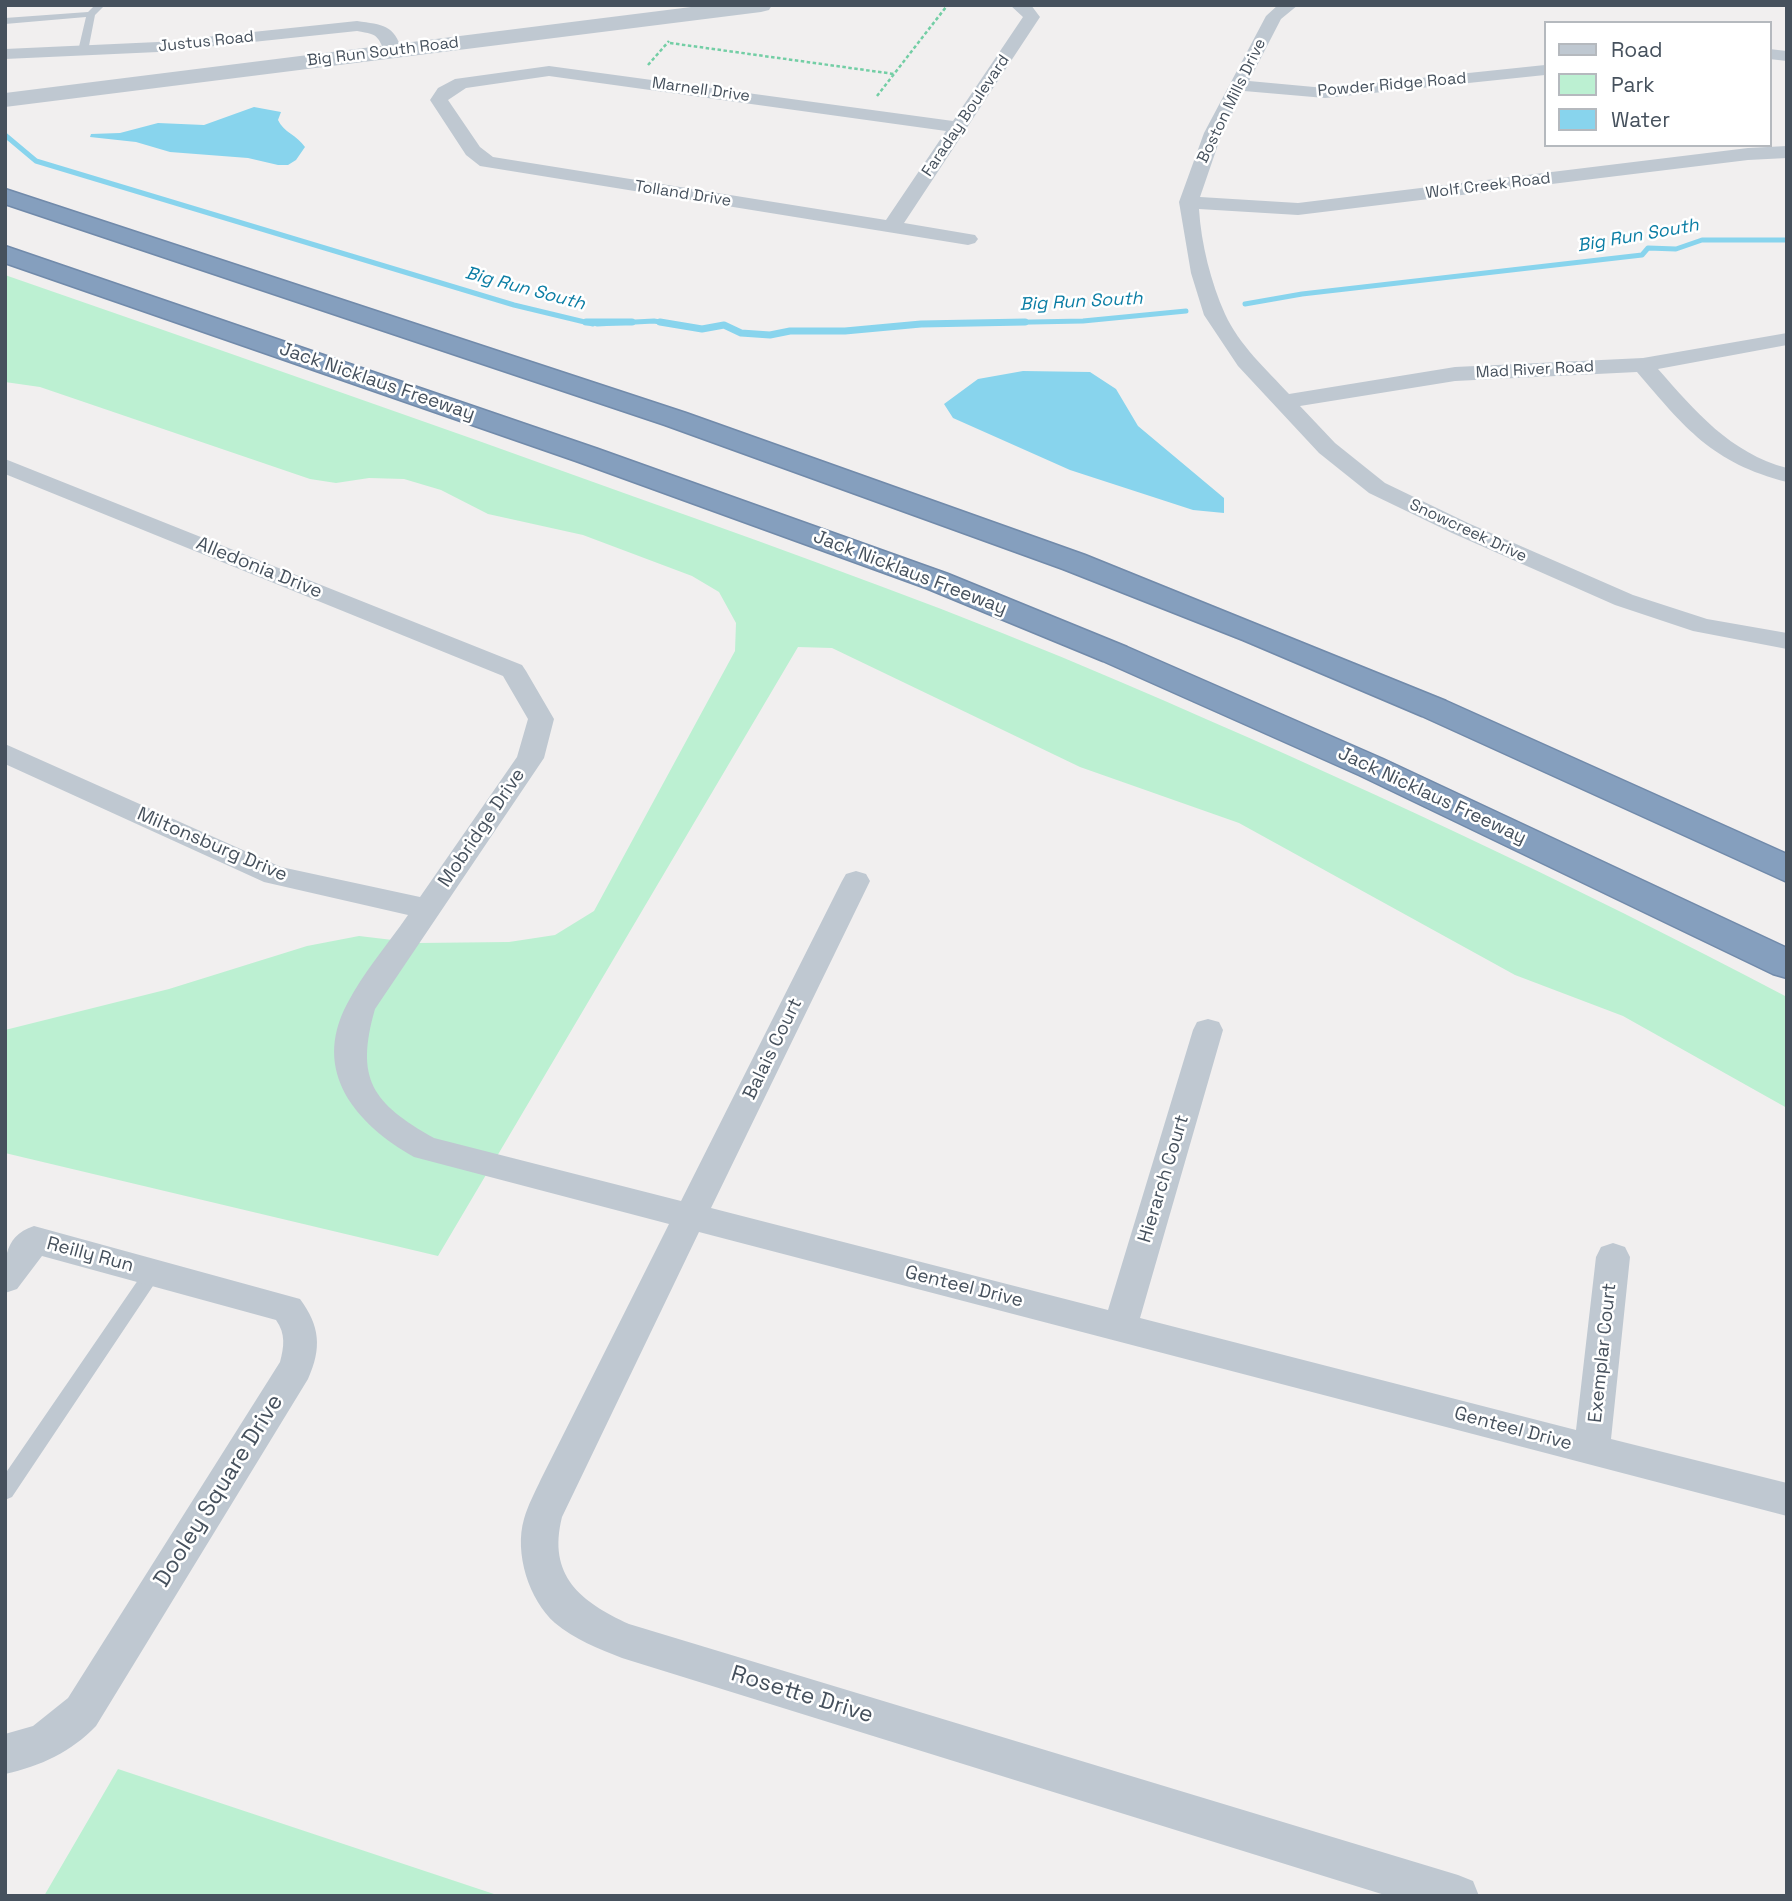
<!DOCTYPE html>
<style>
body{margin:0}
#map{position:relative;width:1792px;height:1901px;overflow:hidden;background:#f1efef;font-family:"Space Grotesk",sans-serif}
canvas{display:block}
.frame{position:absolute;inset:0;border:7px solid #46515d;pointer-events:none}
.legend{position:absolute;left:1544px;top:21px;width:228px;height:126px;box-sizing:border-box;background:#fff;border:2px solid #b5b9be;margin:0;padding:9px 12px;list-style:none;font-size:21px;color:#46515d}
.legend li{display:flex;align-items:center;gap:14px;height:35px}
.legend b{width:35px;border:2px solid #b5b9be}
</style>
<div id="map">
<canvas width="1792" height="1901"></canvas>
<div class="frame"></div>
<ul class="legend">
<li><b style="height:9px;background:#bfc8d1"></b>Road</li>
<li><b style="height:19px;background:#bcf0d2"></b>Park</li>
<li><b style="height:19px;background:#88d4ed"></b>Water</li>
</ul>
</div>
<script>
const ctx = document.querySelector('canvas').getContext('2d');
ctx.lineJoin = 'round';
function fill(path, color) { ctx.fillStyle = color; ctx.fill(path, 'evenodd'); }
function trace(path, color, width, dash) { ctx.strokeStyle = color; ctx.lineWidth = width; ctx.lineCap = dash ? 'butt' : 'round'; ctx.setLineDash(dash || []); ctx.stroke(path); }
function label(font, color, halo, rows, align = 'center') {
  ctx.font = font + ' "Space Grotesk",sans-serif'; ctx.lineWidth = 5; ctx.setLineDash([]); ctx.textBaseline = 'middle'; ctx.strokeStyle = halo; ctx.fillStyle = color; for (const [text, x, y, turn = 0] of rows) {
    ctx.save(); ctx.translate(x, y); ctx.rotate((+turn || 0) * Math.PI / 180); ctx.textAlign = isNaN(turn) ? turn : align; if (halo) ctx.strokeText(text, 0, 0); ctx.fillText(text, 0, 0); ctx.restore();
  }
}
fill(new Path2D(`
 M 5,275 C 215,348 425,421 635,497 C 798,555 963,614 1123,683 C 1347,779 1571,883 1787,997 L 1787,1108 L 1623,1016 L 1515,975 L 1239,823 L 1080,767 L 832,648 L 798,647 L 438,1256 L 5,1153 L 5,1030 L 169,989 L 307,946 L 359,936 L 418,943 L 509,942 L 555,935 L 594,911 L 735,651 L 736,623 L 719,592 L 692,576 L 583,535 L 488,514 L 441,490 L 404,479 L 369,478 L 336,483 L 310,479 L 40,387 L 5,382 Z
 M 118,1769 L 500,1896 L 44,1896 Z`), '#bcf0d2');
fill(new Path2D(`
 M 254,107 L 281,112 L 278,120 C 283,132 297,135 305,147 L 296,160 L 288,165 L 278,165 L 248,158 L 170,152 L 136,142 L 90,137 L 91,134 L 120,133 L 158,123 L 204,125 Z
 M 1023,371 L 1090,372 L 1116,389 L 1138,426 L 1224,498 L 1224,513 L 1193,510 L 1070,470 L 953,418 L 944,404 L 978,379 Z`), '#88d4ed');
trace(new Path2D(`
 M 5,135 L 36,161 L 514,305 L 593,324
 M 1245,304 L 1302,294 L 1642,255 L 1648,248 L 1676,249 L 1702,240 L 1787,240
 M 597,324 L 654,321 L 671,324
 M 930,324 L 1083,321 L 1186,311`), '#88d4ed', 5);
trace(new Path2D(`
 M 586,322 L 632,322
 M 660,322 L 702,329 L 724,325 L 741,333 L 770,335 L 790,331 L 845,331 L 921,324 L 1025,322`), '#88d4ed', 7);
const motorway = new Path2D(`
 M 5,189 L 686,413 L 1085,555 L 1446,701 L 1787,854 L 1787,882 L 1422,716 L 1243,640 L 1063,569 L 665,425 L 5,204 Z
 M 5,246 L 598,449 L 948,574 L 1127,647 L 1383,759 L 1787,948 L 1787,978 L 1773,974 L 1359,775 L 1103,661 L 926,588 L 576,461 L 5,263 Z`);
trace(motorway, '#718aaa', 3);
trace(new Path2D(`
 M 670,43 L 894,74
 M 648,65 L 669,41
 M 877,96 L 946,7 L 944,5`), '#73cea5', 2.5, [3.5, 2.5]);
fill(new Path2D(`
 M 95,5 L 105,5 L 95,15 L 88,51 L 83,54 L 78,51 L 86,17 L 5,24 L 5,18 L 88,12 Z
 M 153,1265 L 159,1267 L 162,1272 L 159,1277 L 12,1497 L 5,1500 L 5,1474 L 147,1267 Z`), '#bfc8d1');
fill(new Path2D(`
 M 1010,5 L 1031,5 L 1040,17 L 904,223 L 975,235 L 978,239 L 975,243 L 968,245 L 480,166 L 466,155 L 430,100 L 438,88 L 455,79 L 549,66 L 953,121 L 1023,17 ZM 549,76 L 946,131 L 886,220 L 493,157 L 480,147 L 448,100 L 466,88 Z
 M 1278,5 L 1298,5 L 1281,19 L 1249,81 L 1325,88 L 1545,65 L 1545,75 L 1325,98 L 1244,91 L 1222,133 L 1200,197 L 1298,203 L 1748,148 L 1787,146 L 1787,158 L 1748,160 L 1298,215 L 1199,209 C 1201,243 1211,283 1225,314 C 1239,345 1267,370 1289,394 L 1455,367 L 1643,358 L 1787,333 L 1787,345 L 1658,369 C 1695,411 1730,453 1787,468 L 1787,482 C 1712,463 1685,428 1637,372 L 1455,381 L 1300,406 L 1335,443 L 1385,483 L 1468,523 L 1633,595 L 1707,619 L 1787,633 L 1787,649 L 1693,631 L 1615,605 L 1452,533 L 1369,493 L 1319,453 L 1238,366 L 1204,315 L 1191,273 L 1179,202 L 1204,133 L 1266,16 Z
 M 357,21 C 383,25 394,24 402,51 L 399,55 L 387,55 C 376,36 381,35 357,31 L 158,52 L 5,59 L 5,49 L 158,42 Z
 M 1769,49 L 1787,51 L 1787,61 L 1769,59 Z
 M 5,459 L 522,665 L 526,671 L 554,719 L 544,758 L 375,1009 C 355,1079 372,1103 434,1138 L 681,1201 L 842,881 L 846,874 L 856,871 L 866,874 L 870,881 L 711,1208 L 1108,1310 L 1193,1030 L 1197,1022 L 1208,1019 L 1219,1022 L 1223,1030 L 1140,1318 L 1576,1430 L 1596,1257 L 1601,1247 L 1613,1243 L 1625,1247 L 1630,1257 L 1611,1439 L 1787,1483 L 1787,1516 L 699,1232 L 562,1517 C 547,1576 581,1602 629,1624 L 1458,1875 L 1473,1881 L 1479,1896 L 1388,1896 L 622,1658 C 599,1649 574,1639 555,1623 C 529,1600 514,1553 524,1519 C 528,1505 535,1492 541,1479 L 669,1224 L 414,1157 C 356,1124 311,1072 347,1004 C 363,973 388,944 408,915 L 264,882 L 5,764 L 5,744 L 281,867 L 420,897 L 517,757 L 528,719 L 503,676 L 5,474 Z
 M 34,1226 L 300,1299 C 320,1326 322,1348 308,1379 L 96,1726 C 71,1752 41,1766 5,1774 L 5,1734 L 33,1726 L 68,1698 L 280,1362 C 284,1347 286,1334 276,1320 L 42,1256 L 17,1289 L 5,1293 C 5,1264 1,1237 34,1226 Z`), '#bfc8d1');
fill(new Path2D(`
 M 707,5 L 772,5 L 769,10 L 761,12 L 5,107 L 5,93 Z`), '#bfc8d1');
fill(motorway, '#859fbe');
label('16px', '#46515d', '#fff', [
 ["Justus Road",206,42,-6],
 ["Big Run South Road",383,52,-7],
 ["Powder Ridge Road",1392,85,-5],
 ["Marnell Drive",701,90,8],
 ["Boston Mills Drive",1232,101,-64],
 ["Faraday Boulevard",966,116,-56],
 ["Wolf Creek Road",1488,186,-7],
 ["Tolland Drive",683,194,9],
 ["Mad River Road",1535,370,-3],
 ["Snowcreek Drive",1468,531,25]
]);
label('italic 18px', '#0a7da4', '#fff', [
 ["Big Run South",1638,236,-10],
 ["Big Run South",525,289,15],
 ["Big Run South",1081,302,-3]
]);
label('19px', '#46515d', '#fff', [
 ["Jack Nicklaus Freeway",377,382,19],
 ["Alledonia Drive",259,568,22],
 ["Jack Nicklaus Freeway",910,573,21],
 ["Jack Nicklaus Freeway",1432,796,25],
 ["Mobridge Drive",482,828,-56],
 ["Miltonsburg Drive",212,845,23],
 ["Balais Court",773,1049,-64],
 ["Hierarch Court",1164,1179,-73],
 ["Reilly Run",90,1255,15],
 ["Genteel Drive",964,1287,14],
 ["Exemplar Court",1603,1353,-84],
 ["Genteel Drive",1513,1429,15]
]);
label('23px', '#46515d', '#fff', [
 ["Dooley Square Drive",219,1491,-58],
 ["Rosette Drive",802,1695,17]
]);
</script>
